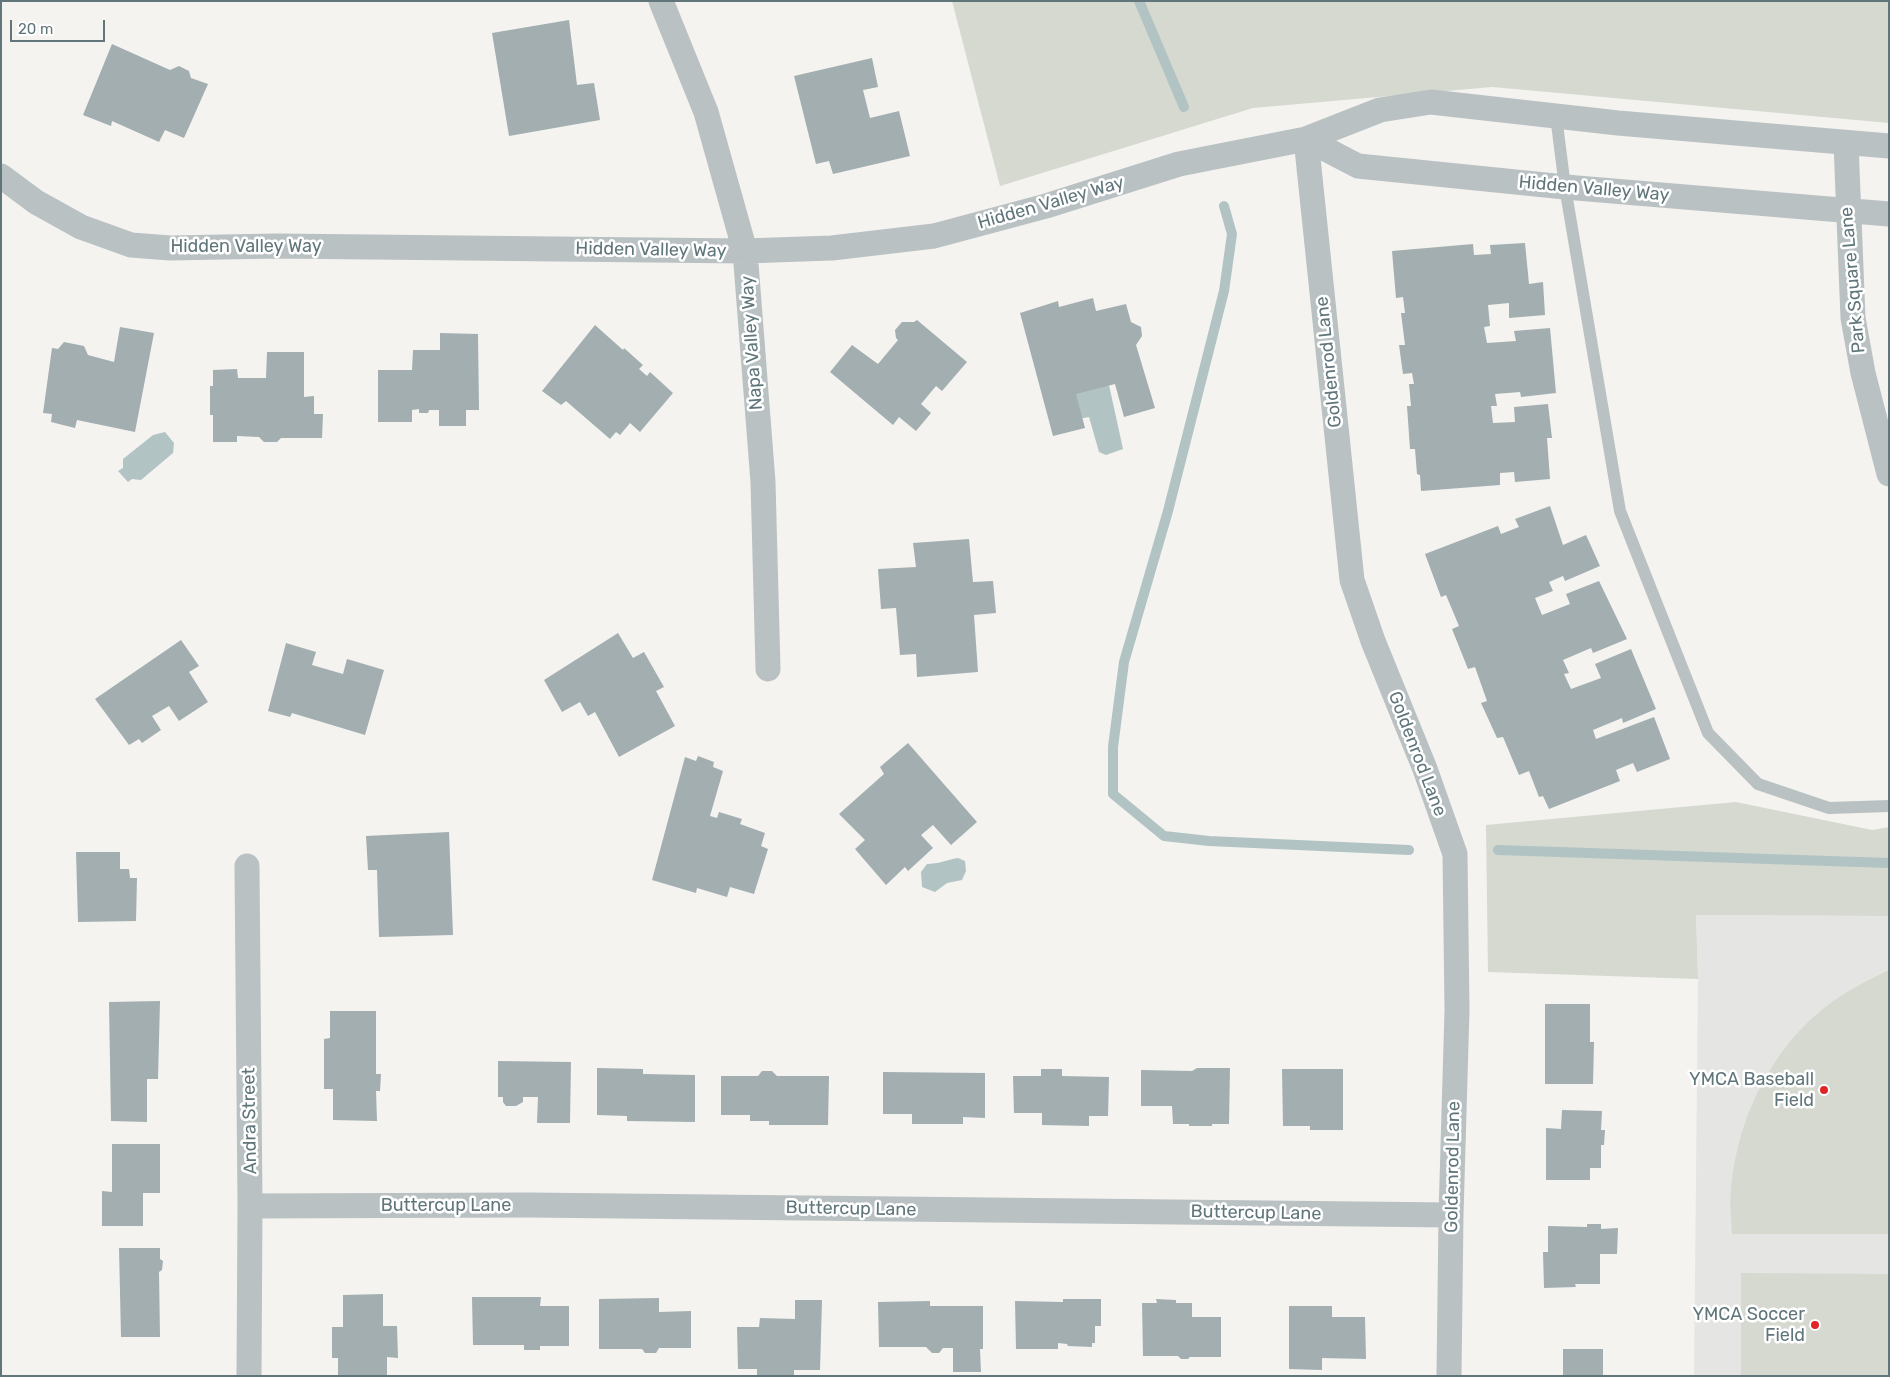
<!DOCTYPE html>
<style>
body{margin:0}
#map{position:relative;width:1890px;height:1377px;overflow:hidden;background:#f4f3f0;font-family:Rubik,sans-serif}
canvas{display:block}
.frame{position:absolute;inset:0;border:2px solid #60767b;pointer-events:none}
.scale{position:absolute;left:10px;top:20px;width:95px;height:22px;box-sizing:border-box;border:2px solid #60767b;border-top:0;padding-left:6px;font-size:15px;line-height:18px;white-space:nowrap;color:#60767b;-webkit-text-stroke:4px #fff;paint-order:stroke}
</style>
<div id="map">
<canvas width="1890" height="1377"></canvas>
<div class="frame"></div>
<div class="scale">20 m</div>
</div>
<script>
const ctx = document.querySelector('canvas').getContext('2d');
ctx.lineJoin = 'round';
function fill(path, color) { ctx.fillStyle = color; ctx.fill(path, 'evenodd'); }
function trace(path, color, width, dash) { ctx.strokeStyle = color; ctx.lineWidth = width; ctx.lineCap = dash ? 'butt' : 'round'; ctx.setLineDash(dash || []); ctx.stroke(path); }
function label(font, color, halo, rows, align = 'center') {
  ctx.font = font + ' Rubik,sans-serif'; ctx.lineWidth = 5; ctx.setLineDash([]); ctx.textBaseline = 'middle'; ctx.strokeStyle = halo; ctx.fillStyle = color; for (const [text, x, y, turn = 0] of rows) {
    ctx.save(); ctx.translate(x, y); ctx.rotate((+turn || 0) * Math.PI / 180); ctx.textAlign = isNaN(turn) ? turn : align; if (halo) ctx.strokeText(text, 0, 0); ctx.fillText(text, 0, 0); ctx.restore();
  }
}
fill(new Path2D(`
 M 1696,915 L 1889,916 L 1889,1376 L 1694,1376 L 1698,979 Z`), '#e5e5e4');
fill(new Path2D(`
 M 952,1 L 1889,1 L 1889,123 L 1492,87 L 1253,108 L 1000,186 Z
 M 1736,802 L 1872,830 L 1889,827 L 1889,916 L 1696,915 L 1698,979 L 1488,972 L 1486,825 Z
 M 1889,970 L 1889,1234 L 1732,1234 C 1731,1216 1729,1198 1732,1180 C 1740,1112 1775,1043 1832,1002 C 1850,989 1869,980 1889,970 Z
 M 1741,1273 L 1889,1274 L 1889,1376 L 1741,1376 Z`), '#d5d9d0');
fill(new Path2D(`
 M 1109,385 L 1123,449 L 1106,455 L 1099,452 L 1089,417 L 1078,419 L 1074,392 Z
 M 165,432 L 174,443 L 173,453 L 141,480 L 132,479 L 128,482 L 118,471 L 123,468 L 123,459 L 153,435 Z
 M 958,858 L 965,861 L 966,871 L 962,880 L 947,883 L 935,892 L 922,887 L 921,872 L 927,864 C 938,864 947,860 958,858 Z`), '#b1c3c3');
trace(new Path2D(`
 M 1139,1 L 1184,107
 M 1224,206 L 1232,234 L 1224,291 L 1168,511 L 1124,662 L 1113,747 L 1113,794 L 1164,836 L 1209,841 L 1409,850
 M 1498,850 L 1889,863`), '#b1c3c3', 10);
fill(new Path2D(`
 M 569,20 L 577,85 L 594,83 L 600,120 L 509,136 L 492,33 Z
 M 112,44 L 170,70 L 179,66 L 189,71 L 191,78 L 208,84 L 184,138 L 165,130 L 159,142 L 112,121 L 111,126 L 83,115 Z
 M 872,58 L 878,87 L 863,90 L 870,118 L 899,111 L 910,156 L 833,174 L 829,161 L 816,164 L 794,76 Z
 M 1525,243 L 1529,284 L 1543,282 L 1545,315 L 1509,318 L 1509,303 L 1488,305 L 1490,326 L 1484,327 L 1487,343 L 1516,341 L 1514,331 L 1550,328 L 1556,393 L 1521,397 L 1520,392 L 1495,394 L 1497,406 L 1491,406 L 1493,423 L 1515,422 L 1514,407 L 1548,404 L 1552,438 L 1547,438 L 1550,479 L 1515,482 L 1514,472 L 1500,473 L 1500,485 L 1421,491 L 1420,475 L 1417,474 L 1415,449 L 1410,449 L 1407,406 L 1411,406 L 1409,384 L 1414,384 L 1412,373 L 1403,374 L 1399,345 L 1405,345 L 1401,313 L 1405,313 L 1403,297 L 1396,298 L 1392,251 L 1473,244 L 1474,255 L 1491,254 L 1490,245 Z
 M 1093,298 L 1096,311 L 1126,304 L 1131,322 L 1141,327 L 1142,336 L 1136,345 L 1155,408 L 1124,417 L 1115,384 L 1076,394 L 1085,428 L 1053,436 L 1020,313 L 1058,301 L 1059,307 Z
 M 917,320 L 967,362 L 942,391 L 936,386 L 921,404 L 931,413 L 916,431 L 899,417 L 893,425 L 830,372 L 852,345 L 878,364 L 898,340 L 896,338 L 895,330 L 902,322 L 914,322 Z
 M 595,325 L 623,350 L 624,348 L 643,365 L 639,369 L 647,376 L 650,372 L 673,393 L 640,432 L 630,423 L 620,435 L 616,432 L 610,439 L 566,401 L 561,405 L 542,391 Z
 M 120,327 L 154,333 L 135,432 L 77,420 L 75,428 L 51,422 L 52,414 L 43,413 L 52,348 L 58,349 L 64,342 L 84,346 L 88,355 L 114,362 Z
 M 440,333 L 478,334 L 479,410 L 466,410 L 466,426 L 439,426 L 439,410 L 429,410 L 428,413 L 419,413 L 419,409 L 412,410 L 412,422 L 378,422 L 378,370 L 412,370 L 413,350 L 440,350 Z
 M 267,352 L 304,352 L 304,397 L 314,396 L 314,414 L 323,414 L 322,438 L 281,438 L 277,442 L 264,442 L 259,437 L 237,436 L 237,442 L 213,442 L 213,415 L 210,415 L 210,386 L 213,386 L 213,370 L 237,369 L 238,378 L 266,378 Z
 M 1550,506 L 1563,545 L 1586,535 L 1600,566 L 1565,581 L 1563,576 L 1549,582 L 1553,591 L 1535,598 L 1542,615 L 1570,604 L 1566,594 L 1599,581 L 1627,639 L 1593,653 L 1591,648 L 1563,660 L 1569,673 L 1564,674 L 1571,689 L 1601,678 L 1595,664 L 1631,649 L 1656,709 L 1623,723 L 1622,718 L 1593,730 L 1596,739 L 1654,717 L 1670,759 L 1637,772 L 1633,763 L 1616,770 L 1620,781 L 1549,809 L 1543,796 L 1539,797 L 1529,771 L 1519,775 L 1503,737 L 1497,738 L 1481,703 L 1487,701 L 1475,667 L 1468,669 L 1452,629 L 1459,626 L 1446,595 L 1441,597 L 1425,554 L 1498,526 L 1501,534 L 1519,527 L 1515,519 Z
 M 969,539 L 973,582 L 993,581 L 996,613 L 974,615 L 978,672 L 917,677 L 916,654 L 900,655 L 896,608 L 881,609 L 878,569 L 916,567 L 913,543 Z
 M 618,633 L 633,658 L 644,652 L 664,687 L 656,691 L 675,726 L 619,757 L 595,712 L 588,716 L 580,702 L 562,712 L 544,680 Z
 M 181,640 L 199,666 L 189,672 L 208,702 L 179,721 L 169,706 L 152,716 L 161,730 L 142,743 L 139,739 L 129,745 L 95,699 Z
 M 286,643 L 316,652 L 312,665 L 343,674 L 347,659 L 384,670 L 365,735 L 292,713 L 290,717 L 268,711 Z
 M 908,743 L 977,822 L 951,845 L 933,825 L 921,835 L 933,848 L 908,871 L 905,867 L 886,885 L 855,849 L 865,840 L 839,814 L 884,774 L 880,767 Z
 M 698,756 L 714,762 L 713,767 L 723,771 L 710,816 L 717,818 L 719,812 L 742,819 L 740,824 L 765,833 L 761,846 L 768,849 L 754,894 L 730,887 L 727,897 L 697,888 L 696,893 L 652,880 L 685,757 L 696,761 Z
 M 449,832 L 453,935 L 379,937 L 377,870 L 368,870 L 366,836 Z
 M 76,852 L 120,852 L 120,869 L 129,869 L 130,878 L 137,878 L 136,921 L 78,922 Z
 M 160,1001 L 158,1079 L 147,1079 L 147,1122 L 111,1121 L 109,1002 Z
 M 1545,1004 L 1590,1004 L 1590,1042 L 1594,1042 L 1593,1084 L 1545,1084 Z
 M 330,1011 L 376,1011 L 376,1074 L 381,1074 L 380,1091 L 376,1091 L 377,1121 L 333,1120 L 333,1089 L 324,1089 L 324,1039 L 330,1038 Z
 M 498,1061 L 571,1062 L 570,1123 L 537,1123 L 538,1097 L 523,1097 L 523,1102 L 516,1106 L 506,1106 L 503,1102 L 503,1097 L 498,1097 Z
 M 597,1068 L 643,1069 L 643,1074 L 695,1075 L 695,1122 L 627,1121 L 627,1116 L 597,1115 Z
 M 1197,1068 L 1230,1068 L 1229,1124 L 1212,1124 L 1212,1126 L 1189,1126 L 1189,1124 L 1173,1124 L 1172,1106 L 1141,1106 L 1141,1070 L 1192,1071 Z
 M 1041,1069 L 1062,1069 L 1062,1076 L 1109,1077 L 1108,1116 L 1089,1116 L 1089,1126 L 1042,1125 L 1042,1113 L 1014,1113 L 1013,1076 L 1041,1076 Z
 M 1282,1069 L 1343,1069 L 1343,1130 L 1310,1130 L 1310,1126 L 1283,1126 Z
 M 762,1071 L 772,1071 L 777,1076 L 829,1076 L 828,1125 L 769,1125 L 769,1121 L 750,1121 L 750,1115 L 721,1115 L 721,1076 L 758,1076 Z
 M 883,1072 L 985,1073 L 985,1118 L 963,1117 L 963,1124 L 912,1124 L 912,1114 L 883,1114 Z
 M 1562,1110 L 1602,1111 L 1601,1130 L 1605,1130 L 1604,1145 L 1601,1145 L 1601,1168 L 1590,1168 L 1590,1180 L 1546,1180 L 1546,1128 L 1561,1129 Z
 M 112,1144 L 160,1144 L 160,1193 L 143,1193 L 143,1226 L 102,1226 L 102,1191 L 112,1192 Z
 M 1587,1224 L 1601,1224 L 1601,1229 L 1618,1228 L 1617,1254 L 1600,1254 L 1600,1284 L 1575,1284 L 1576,1287 L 1544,1288 L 1543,1252 L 1548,1252 L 1548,1226 L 1587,1227 Z
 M 119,1248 L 160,1248 L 160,1259 L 163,1261 L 162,1270 L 159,1272 L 160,1337 L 121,1337 Z
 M 383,1294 L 383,1326 L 397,1326 L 398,1358 L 387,1357 L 387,1376 L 338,1376 L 338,1358 L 332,1358 L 332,1327 L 343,1327 L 343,1295 Z
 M 472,1297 L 541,1297 L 540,1306 L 569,1306 L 569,1346 L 540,1346 L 540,1350 L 524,1350 L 524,1345 L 473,1345 Z
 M 659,1298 L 659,1312 L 691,1311 L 691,1348 L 659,1348 L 656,1353 L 645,1353 L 642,1349 L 599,1349 L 599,1299 Z
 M 1063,1299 L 1101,1299 L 1101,1326 L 1095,1326 L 1095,1343 L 1092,1343 L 1092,1347 L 1068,1346 L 1067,1344 L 1058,1343 L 1058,1349 L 1016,1349 L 1015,1301 L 1063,1302 Z
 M 1156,1299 L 1176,1300 L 1176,1303 L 1192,1303 L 1192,1317 L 1221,1317 L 1221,1357 L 1190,1357 L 1188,1359 L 1181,1359 L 1178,1356 L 1143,1356 L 1142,1303 L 1157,1303 Z
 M 795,1300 L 822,1300 L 820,1370 L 794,1370 L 794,1375 L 757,1376 L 757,1369 L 738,1369 L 737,1327 L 759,1327 L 760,1318 L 795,1319 Z
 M 930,1301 L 930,1306 L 983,1306 L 983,1349 L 980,1349 L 981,1372 L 953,1372 L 953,1348 L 943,1348 L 939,1353 L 932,1353 L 926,1347 L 879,1347 L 878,1302 Z
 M 1289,1306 L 1332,1306 L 1332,1317 L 1365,1317 L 1366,1359 L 1322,1358 L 1322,1370 L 1289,1369 Z
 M 1563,1349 L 1603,1349 L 1603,1376 L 1563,1376 Z`), '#a2aeb0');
trace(new Path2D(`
 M 1556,116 L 1565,187 L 1620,511 L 1708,733 L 1758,784 L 1829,808 L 1889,806`), '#bac1c3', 12);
trace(new Path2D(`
 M 661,1 L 706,112 L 745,251 L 763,482 L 768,669
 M 1306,139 L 1352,580 L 1373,641 L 1425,769 L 1455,854 L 1457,1010 L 1451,1215 L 1449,1376
 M 1306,139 L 1358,166 L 1565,187 L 1889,214
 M 1846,143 L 1853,318 L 1863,373 L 1889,474
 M 1,176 L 36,202 L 81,227 L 131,245 L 170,248 L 277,246 L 745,251 L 832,248 L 934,236 L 1046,206 L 1179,164 L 1306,139 L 1380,110 L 1431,102 L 1618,123 L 1889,146
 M 247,866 L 250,1206 L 249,1376
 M 250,1206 L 529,1205 L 1451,1215`), '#bac1c3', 25);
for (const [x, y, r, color] of [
 [1824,1090,5,"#e02526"],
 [1815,1325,5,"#e02526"]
]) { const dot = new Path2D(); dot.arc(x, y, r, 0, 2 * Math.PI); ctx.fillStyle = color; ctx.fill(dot); trace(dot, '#fff', 2); }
label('18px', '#60767b', '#fff', [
 ["Hidden Valley Way",1594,189,5],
 ["Hidden Valley Way",1051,203,-16],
 ["Hidden Valley Way",246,247],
 ["Hidden Valley Way",651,250,1],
 ["Park Square Lane",1853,280,-95],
 ["Napa Valley Way",752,343,-94],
 ["Goldenrod Lane",1329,362,-96],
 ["Goldenrod Lane",1417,754,69],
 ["Andra Street",250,1121,-91],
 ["Goldenrod Lane",1453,1167,-89],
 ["Buttercup Lane",446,1206],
 ["Buttercup Lane",851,1209,1],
 ["Buttercup Lane",1256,1213,1]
]);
label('18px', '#60767b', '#fff', [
 ["YMCA Baseball",1814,1080],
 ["Field",1814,1101],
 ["YMCA Soccer",1805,1315],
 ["Field",1805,1336]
], 'right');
</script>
